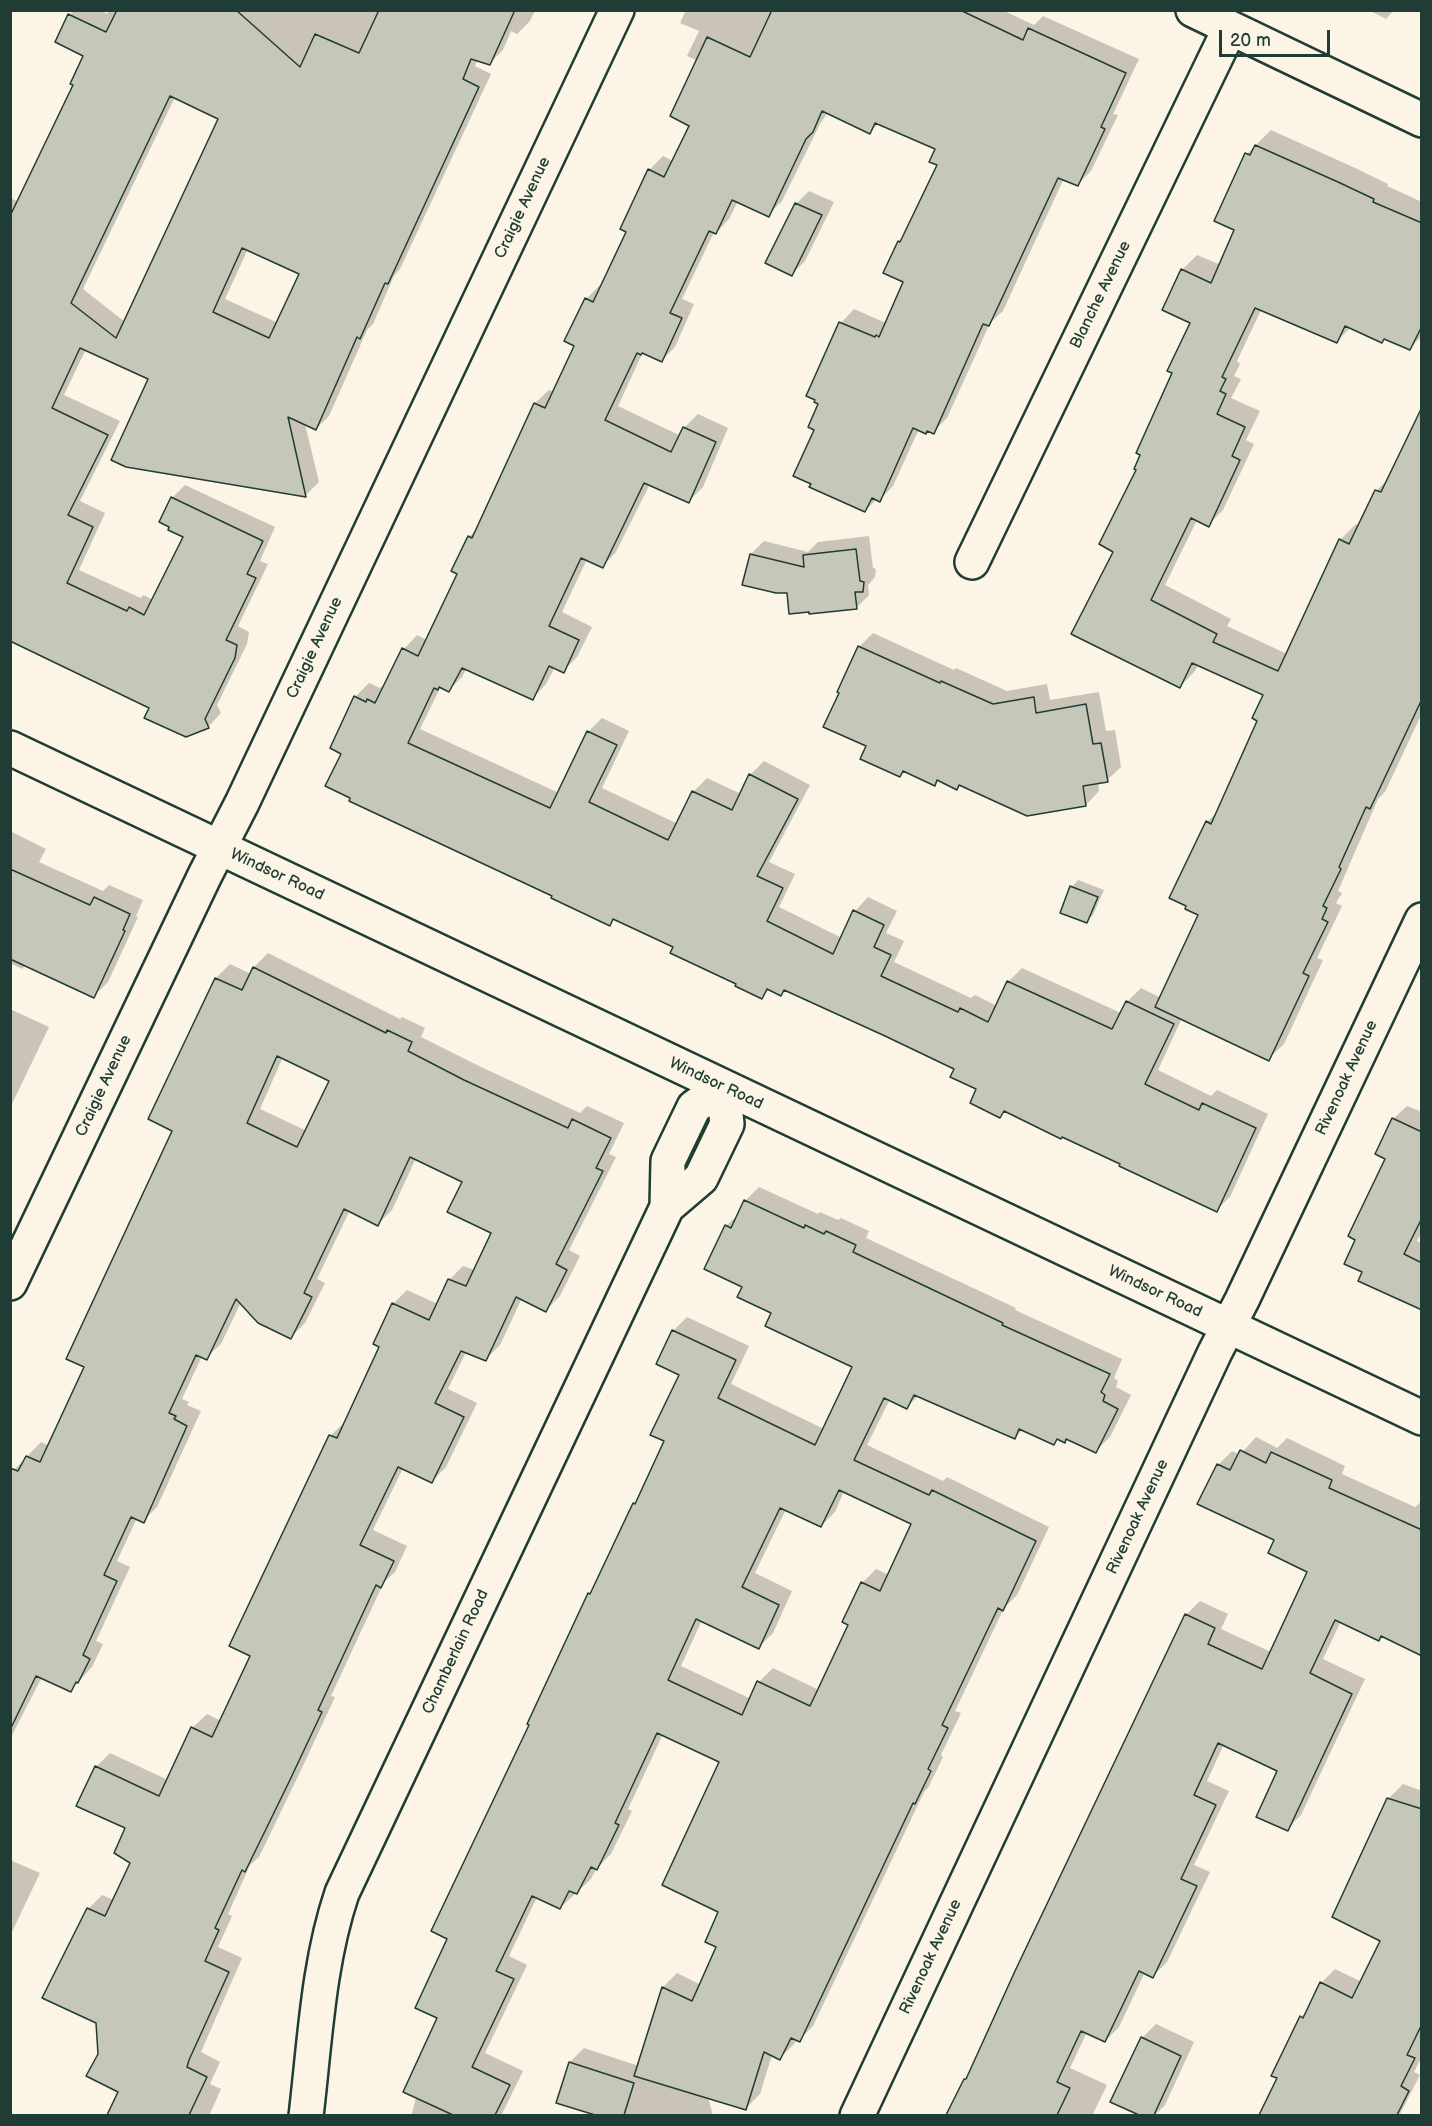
<!DOCTYPE html>
<style>
body{margin:0}
#map{position:relative;width:1432px;height:2126px;overflow:hidden;background:#fcf5e5;font-family:"Balsamiq Sans",sans-serif}
canvas{display:block}
.frame{position:absolute;inset:0;border:12px solid #1f3d34;pointer-events:none}
.scale{position:absolute;left:1219px;top:30px;width:111px;height:27px;box-sizing:border-box;border:3px solid #1f3d34;border-top:0;padding-left:8px;font-size:18px;line-height:21px;white-space:nowrap;color:#1f3d34;-webkit-text-stroke:4px #fcf5e5;paint-order:stroke}
</style>
<div id="map">
<canvas width="1432" height="2126"></canvas>
<div class="frame"></div>
<div class="scale">20 m</div>
</div>
<script>
const ctx = document.querySelector('canvas').getContext('2d');
ctx.lineJoin = 'round';
function fill(path, color) { ctx.fillStyle = color; ctx.fill(path, 'evenodd'); }
function trace(path, color, width, dash) { ctx.strokeStyle = color; ctx.lineWidth = width; ctx.lineCap = dash ? 'butt' : 'round'; ctx.setLineDash(dash || []); ctx.stroke(path); }
function label(font, color, halo, rows, align = 'center') {
  ctx.font = font + ' "Balsamiq Sans",sans-serif'; ctx.lineWidth = 5; ctx.setLineDash([]); ctx.textBaseline = 'middle'; ctx.strokeStyle = halo; ctx.fillStyle = color; for (const [text, x, y, turn = 0] of rows) {
    ctx.save(); ctx.translate(x, y); ctx.rotate((+turn || 0) * Math.PI / 180); ctx.textAlign = isNaN(turn) ? turn : align; if (halo) ctx.strokeText(text, 0, 0); ctx.fillText(text, 0, 0); ctx.restore();
  }
}
fill(new Path2D(`
 M 74,10 L 101,10 L 107,14 L 109,10 L 535,10 L 530,21 L 517,34 L 511,31 L 503,50 L 490,63 L 478,59 L 475,66 L 491,74 L 400,269 L 394,276 L 373,324 L 367,330 L 329,416 L 316,429 L 305,424 L 319,482 L 306,495 L 126,466 L 150,378 L 86,349 L 64,395 L 120,421 L 80,501 L 105,513 L 79,570 L 141,598 L 143,595 L 153,600 L 185,536 L 172,498 L 185,485 L 275,527 L 260,561 L 268,564 L 238,626 L 249,632 L 247,644 L 217,705 L 221,713 L 208,727 L 151,708 L 10,641 L 10,198 L 19,202 L 75,84 L 85,55 L 70,15 ZM 175,97 L 220,118 L 125,322 L 83,289 ZM 248,249 L 301,273 L 278,323 L 225,299 Z
 M 686,10 L 1002,10 L 1034,25 L 1043,16 L 1139,59 L 1113,114 L 1118,115 L 1091,171 L 1078,184 L 1064,178 L 1003,311 L 990,323 L 947,418 L 933,432 L 919,429 L 893,486 L 880,500 L 877,499 L 865,511 L 816,429 L 820,403 L 817,399 L 808,395 L 841,323 L 854,309 L 886,323 L 905,281 L 899,242 L 905,236 L 939,164 L 937,149 L 879,123 L 870,132 L 828,112 L 820,124 L 782,201 L 768,215 L 738,201 L 729,219 L 716,233 L 714,232 L 682,299 L 694,304 L 675,347 L 662,360 L 643,352 L 618,406 L 681,436 L 684,428 L 698,414 L 728,428 L 703,487 L 689,501 L 650,484 L 616,552 L 603,566 L 587,559 L 562,612 L 592,627 L 577,657 L 563,671 L 555,667 L 546,684 L 533,698 L 467,668 L 462,677 L 449,690 L 441,686 L 420,729 L 559,793 L 588,732 L 602,718 L 629,731 L 602,788 L 678,824 L 693,792 L 707,778 L 741,794 L 750,775 L 764,761 L 810,785 L 769,862 L 795,874 L 779,907 L 842,938 L 855,911 L 868,897 L 897,911 L 886,933 L 904,941 L 894,962 L 971,998 L 975,995 L 997,1006 L 1008,982 L 1022,968 L 1121,1013 L 1127,1002 L 1141,988 L 1161,998 L 1200,914 L 1207,822 L 1219,810 L 1259,720 L 1265,694 L 1199,664 L 1195,671 L 1180,687 L 1115,551 L 1138,469 L 1192,322 L 1182,270 L 1197,255 L 1221,265 L 1236,230 L 1247,154 L 1271,130 L 1353,167 L 1388,184 L 1387,186 L 1422,202 L 1422,336 L 1410,348 L 1351,327 L 1337,341 L 1261,310 L 1237,361 L 1240,364 L 1234,376 L 1241,379 L 1231,398 L 1260,411 L 1246,440 L 1254,444 L 1223,510 L 1208,525 L 1197,520 L 1165,585 L 1231,619 L 1227,626 L 1287,654 L 1341,539 L 1356,524 L 1360,526 L 1376,491 L 1389,478 L 1422,416 L 1422,713 L 1385,792 L 1378,799 L 1338,891 L 1342,893 L 1336,903 L 1342,906 L 1317,958 L 1323,960 L 1284,1044 L 1268,1059 L 1182,1018 L 1158,1070 L 1211,1096 L 1217,1090 L 1268,1114 L 1230,1197 L 1216,1210 L 1122,1163 L 1006,1110 L 1000,1116 L 978,1089 L 956,1068 L 786,989 L 781,994 L 770,989 L 762,997 L 675,946 L 615,918 L 610,924 L 554,896 L 343,753 L 332,747 L 355,697 L 369,683 L 380,688 L 382,686 L 385,687 L 404,649 L 417,635 L 427,640 L 459,573 L 469,537 L 479,527 L 535,403 L 549,390 L 554,392 L 576,346 L 586,299 L 600,285 L 602,286 L 628,232 L 649,170 L 663,156 L 673,161 L 691,126 L 698,61 L 687,56 L 699,31 L 680,23 Z
 M 1369,10 L 1394,10 L 1386,19 Z
 M 809,191 L 834,202 L 805,261 L 792,274 L 796,204 Z
 M 869,536 L 873,568 L 876,569 L 875,577 L 868,585 L 869,595 L 856,608 L 789,592 L 751,554 L 764,541 L 808,552 L 818,542 Z
 M 873,633 L 954,670 L 956,668 L 1007,691 L 1047,684 L 1050,700 L 1099,692 L 1106,731 L 1115,730 L 1121,767 L 1107,780 L 1098,782 L 1099,791 L 1086,805 L 961,784 L 957,788 L 940,780 L 935,784 L 905,770 L 900,776 L 868,745 L 859,647 Z
 M 10,831 L 46,849 L 39,862 L 103,891 L 109,885 L 143,900 L 136,916 L 138,917 L 108,982 L 94,996 L 26,965 L 22,969 L 10,963 Z
 M 1078,880 L 1104,890 L 1093,915 L 1087,921 L 1072,887 Z
 M 268,953 L 400,1019 L 402,1017 L 425,1028 L 421,1037 L 479,1066 L 580,1113 L 587,1106 L 624,1123 L 609,1154 L 616,1157 L 569,1250 L 580,1256 L 560,1296 L 546,1310 L 522,1298 L 500,1345 L 486,1359 L 466,1352 L 448,1389 L 477,1403 L 446,1467 L 432,1481 L 403,1468 L 373,1530 L 407,1546 L 395,1572 L 384,1582 L 331,1696 L 335,1697 L 302,1768 L 259,1857 L 250,1865 L 228,1914 L 232,1916 L 218,1947 L 242,1958 L 201,2052 L 220,2062 L 210,2084 L 221,2089 L 209,2116 L 109,2116 L 120,2092 L 99,2054 L 88,1909 L 102,1895 L 114,1900 L 132,1863 L 127,1827 L 96,1767 L 110,1753 L 168,1780 L 192,1728 L 207,1714 L 221,1721 L 252,1655 L 330,1436 L 345,1422 L 381,1347 L 393,1304 L 407,1290 L 438,1304 L 449,1280 L 463,1266 L 475,1270 L 493,1232 L 464,1181 L 416,1158 L 392,1210 L 378,1224 L 350,1210 L 317,1279 L 325,1283 L 305,1323 L 291,1337 L 241,1302 L 221,1344 L 206,1358 L 202,1356 L 182,1399 L 189,1402 L 187,1405 L 201,1411 L 157,1507 L 143,1521 L 137,1518 L 117,1561 L 130,1567 L 96,1641 L 103,1644 L 92,1667 L 71,1690 L 42,1677 L 10,1739 L 10,1478 L 14,1470 L 41,1442 L 49,1446 L 86,1367 L 174,1130 L 150,1118 L 216,978 L 230,964 L 251,974 L 254,967 ZM 283,1057 L 331,1080 L 307,1131 L 260,1109 Z
 M 10,1009 L 49,1027 L 10,1108 Z
 M 1407,1106 L 1422,1112 L 1422,1231 L 1417,1241 L 1422,1243 L 1422,1307 L 1364,1272 L 1388,1158 L 1393,1119 Z
 M 759,1187 L 818,1214 L 820,1212 L 838,1220 L 841,1218 L 869,1231 L 866,1238 L 1016,1308 L 1015,1310 L 1122,1359 L 1114,1378 L 1118,1381 L 1116,1387 L 1131,1395 L 1110,1437 L 1096,1451 L 1068,1438 L 1064,1441 L 1058,1438 L 1054,1443 L 1023,1429 L 1015,1438 L 919,1395 L 907,1407 L 890,1399 L 867,1445 L 943,1481 L 947,1477 L 1049,1527 L 1017,1595 L 1004,1608 L 955,1711 L 961,1713 L 941,1755 L 943,1757 L 928,1788 L 924,1792 L 813,2026 L 799,2040 L 797,2039 L 794,2044 L 780,2058 L 772,2055 L 760,2094 L 746,2108 L 708,2097 L 713,2116 L 600,2116 L 558,2102 L 570,2062 L 584,2048 L 639,2066 L 663,1987 L 677,1973 L 701,1985 L 718,1946 L 720,1912 L 721,1761 L 663,1734 L 628,1809 L 632,1811 L 611,1854 L 596,1869 L 591,1879 L 560,1908 L 537,1897 L 509,1956 L 527,1965 L 485,2053 L 523,2071 L 501,2116 L 411,2116 L 439,2017 L 449,1938 L 531,1725 L 590,1594 L 594,1590 L 635,1504 L 639,1500 L 666,1441 L 681,1374 L 673,1331 L 687,1317 L 749,1346 L 731,1384 L 824,1429 L 854,1366 L 773,1313 L 744,1286 L 726,1226 L 740,1213 L 745,1201 ZM 844,1491 L 913,1523 L 889,1575 L 876,1569 L 862,1583 L 850,1625 L 819,1690 L 773,1668 L 759,1682 L 751,1699 L 681,1666 L 702,1620 L 759,1647 L 773,1633 L 792,1591 L 755,1573 L 786,1509 L 821,1526 L 835,1512 Z
 M 1256,1437 L 1277,1448 L 1287,1438 L 1345,1466 L 1342,1474 L 1415,1507 L 1422,1501 L 1422,1644 L 1383,1635 L 1379,1639 L 1341,1621 L 1323,1659 L 1365,1679 L 1301,1815 L 1287,1829 L 1279,1770 L 1224,1744 L 1207,1781 L 1229,1791 L 1194,1865 L 1210,1872 L 1167,1962 L 1153,1976 L 1145,1972 L 1119,2027 L 1105,2041 L 1087,2032 L 1070,2068 L 1107,2085 L 1092,2116 L 948,2116 L 965,2079 L 969,2075 L 1186,1615 L 1200,1601 L 1228,1614 L 1221,1629 L 1271,1652 L 1309,1571 L 1276,1540 L 1218,1465 L 1232,1451 L 1240,1455 Z
 M 1403,1784 L 1422,1791 L 1422,2056 L 1414,2072 L 1420,2075 L 1399,2116 L 1261,2116 L 1279,2077 L 1301,2017 L 1308,2010 L 1321,1983 L 1335,1969 L 1362,1982 L 1382,1940 L 1388,1799 Z
 M 10,1860 L 40,1873 L 10,1936 Z
 M 1156,2024 L 1194,2042 L 1165,2105 L 1154,2116 L 1142,2116 L 1112,2102 L 1142,2038 Z`), '#0003');
const building = new Path2D(`
 M 117,10 L 236,10 L 300,67 L 315,34 L 359,53 L 379,10 L 515,10 L 490,65 L 471,59 L 463,79 L 479,87 L 388,284 L 385,283 L 360,339 L 357,337 L 316,430 L 288,417 L 306,497 L 126,467 L 111,460 L 148,379 L 80,348 L 52,408 L 108,435 L 68,515 L 93,527 L 67,583 L 127,611 L 129,607 L 144,615 L 183,537 L 168,530 L 169,527 L 159,522 L 171,497 L 263,541 L 247,574 L 256,578 L 226,640 L 237,645 L 235,658 L 205,719 L 209,728 L 186,737 L 144,718 L 149,708 L 10,641 L 10,216 L 73,85 L 70,84 L 83,56 L 55,42 L 68,14 L 106,32 ZM 170,96 L 218,119 L 116,338 L 71,303 ZM 242,248 L 299,274 L 269,338 L 213,312 Z
 M 772,10 L 960,10 L 1023,40 L 1028,28 L 1126,73 L 1101,127 L 1105,129 L 1078,186 L 1058,178 L 989,326 L 983,324 L 934,434 L 927,431 L 926,434 L 913,428 L 880,502 L 872,498 L 865,512 L 809,487 L 811,484 L 793,476 L 814,430 L 808,427 L 818,404 L 814,402 L 815,400 L 806,396 L 839,322 L 875,337 L 876,335 L 879,337 L 903,282 L 883,273 L 898,241 L 900,242 L 937,165 L 929,162 L 935,149 L 875,123 L 870,134 L 822,111 L 813,132 L 806,139 L 769,217 L 732,200 L 716,234 L 709,231 L 670,313 L 682,318 L 662,362 L 642,353 L 641,355 L 637,353 L 605,420 L 671,452 L 683,427 L 716,442 L 689,503 L 644,483 L 603,568 L 581,558 L 549,626 L 579,640 L 564,673 L 549,666 L 533,700 L 462,668 L 449,692 L 439,687 L 438,690 L 434,688 L 408,743 L 550,808 L 587,731 L 617,745 L 589,802 L 668,840 L 692,791 L 732,810 L 749,774 L 798,799 L 757,876 L 783,888 L 767,921 L 833,954 L 853,910 L 884,925 L 874,947 L 891,955 L 881,976 L 958,1012 L 960,1008 L 988,1022 L 1007,981 L 1112,1029 L 1126,1001 L 1174,1024 L 1145,1084 L 1199,1110 L 1202,1103 L 1256,1128 L 1217,1212 L 1119,1166 L 1120,1164 L 1062,1137 L 1061,1139 L 1004,1111 L 1000,1118 L 970,1103 L 976,1089 L 950,1077 L 954,1069 L 885,1036 L 784,990 L 781,996 L 767,989 L 762,999 L 735,986 L 736,984 L 670,953 L 673,947 L 613,919 L 610,926 L 551,898 L 552,896 L 349,801 L 350,798 L 325,786 L 341,754 L 330,748 L 354,696 L 366,702 L 367,699 L 375,703 L 402,648 L 418,656 L 457,574 L 451,571 L 468,536 L 472,538 L 534,403 L 545,408 L 574,346 L 564,341 L 585,298 L 593,302 L 626,232 L 620,229 L 648,169 L 664,177 L 689,126 L 670,116 L 707,37 L 750,57 Z
 M 1255,145 L 1338,182 L 1374,199 L 1373,202 L 1422,223 L 1422,326 L 1410,350 L 1384,339 L 1382,343 L 1345,326 L 1337,343 L 1255,308 L 1222,377 L 1226,379 L 1220,391 L 1226,394 L 1217,414 L 1245,427 L 1232,456 L 1240,460 L 1209,527 L 1191,518 L 1151,600 L 1217,634 L 1213,642 L 1278,671 L 1339,539 L 1349,544 L 1375,490 L 1381,492 L 1422,407 L 1422,699 L 1370,809 L 1366,807 L 1339,867 L 1341,869 L 1323,906 L 1327,908 L 1322,919 L 1328,922 L 1303,973 L 1309,976 L 1269,1061 L 1155,1007 L 1198,915 L 1185,909 L 1186,906 L 1169,898 L 1206,821 L 1211,824 L 1257,721 L 1252,718 L 1263,695 L 1192,663 L 1180,688 L 1071,634 L 1113,552 L 1099,544 L 1136,470 L 1134,469 L 1140,455 L 1136,453 L 1172,373 L 1167,371 L 1190,323 L 1162,310 L 1181,269 L 1211,283 L 1234,230 L 1214,221 L 1245,153 L 1250,155 Z
 M 795,203 L 822,215 L 792,276 L 765,263 Z
 M 856,549 L 860,581 L 864,582 L 863,592 L 855,592 L 857,609 L 809,614 L 809,612 L 789,614 L 787,593 L 776,593 L 742,585 L 750,554 L 804,567 L 803,555 Z
 M 858,646 L 940,683 L 941,681 L 993,704 L 1034,697 L 1036,713 L 1086,704 L 1093,744 L 1101,743 L 1108,782 L 1083,786 L 1086,806 L 1027,816 L 959,785 L 957,790 L 937,780 L 935,786 L 903,771 L 900,777 L 860,759 L 866,746 L 823,727 L 839,693 L 837,692 Z
 M 10,869 L 90,905 L 94,897 L 130,914 L 123,930 L 125,931 L 94,998 L 10,959 Z
 M 1070,886 L 1098,897 L 1087,923 L 1060,913 Z
 M 253,967 L 386,1033 L 387,1030 L 412,1042 L 408,1051 L 464,1080 L 568,1128 L 572,1119 L 611,1138 L 596,1168 L 603,1171 L 556,1264 L 567,1270 L 546,1312 L 516,1297 L 486,1361 L 461,1351 L 435,1403 L 464,1417 L 432,1483 L 398,1467 L 360,1545 L 394,1561 L 381,1588 L 376,1585 L 318,1710 L 322,1712 L 288,1784 L 245,1872 L 242,1870 L 215,1928 L 219,1930 L 205,1961 L 229,1972 L 189,2060 L 187,2067 L 207,2077 L 189,2115 L 107,2115 L 118,2092 L 86,2076 L 98,2054 L 96,2023 L 42,1998 L 87,1908 L 105,1916 L 130,1863 L 114,1853 L 125,1828 L 76,1806 L 95,1766 L 159,1796 L 191,1727 L 212,1737 L 250,1656 L 229,1646 L 329,1435 L 337,1438 L 379,1347 L 373,1344 L 392,1303 L 429,1320 L 448,1279 L 466,1286 L 491,1233 L 447,1212 L 462,1182 L 410,1157 L 378,1226 L 344,1209 L 304,1293 L 312,1297 L 291,1339 L 258,1323 L 236,1299 L 207,1360 L 196,1355 L 169,1413 L 176,1416 L 174,1419 L 187,1426 L 144,1523 L 131,1517 L 104,1575 L 117,1581 L 83,1655 L 90,1659 L 78,1683 L 76,1682 L 71,1692 L 36,1676 L 10,1730 L 10,1468 L 18,1471 L 26,1456 L 40,1462 L 84,1367 L 66,1359 L 172,1131 L 148,1119 L 215,978 L 242,990 ZM 277,1056 L 329,1081 L 297,1147 L 247,1123 Z
 M 1392,1118 L 1422,1132 L 1422,1218 L 1404,1254 L 1422,1263 L 1422,1310 L 1358,1281 L 1362,1272 L 1344,1264 L 1355,1240 L 1348,1236 L 1385,1159 L 1375,1154 Z
 M 744,1200 L 804,1228 L 805,1225 L 824,1234 L 826,1231 L 856,1245 L 853,1252 L 1003,1323 L 1002,1325 L 1110,1374 L 1101,1392 L 1105,1395 L 1103,1401 L 1118,1409 L 1096,1453 L 1066,1439 L 1065,1443 L 1057,1439 L 1054,1445 L 1019,1429 L 1015,1439 L 914,1395 L 907,1409 L 884,1398 L 854,1460 L 929,1495 L 932,1490 L 1036,1541 L 1003,1611 L 998,1608 L 942,1725 L 948,1728 L 928,1769 L 931,1771 L 915,1804 L 913,1803 L 800,2042 L 791,2038 L 780,2060 L 764,2052 L 746,2110 L 634,2076 L 662,1987 L 692,2001 L 716,1947 L 705,1942 L 718,1912 L 662,1885 L 719,1762 L 657,1733 L 615,1823 L 619,1825 L 597,1870 L 591,1867 L 577,1894 L 569,1891 L 560,1909 L 532,1896 L 496,1971 L 514,1979 L 472,2067 L 510,2085 L 495,2115 L 453,2115 L 403,2092 L 437,2018 L 415,2008 L 447,1939 L 431,1931 L 529,1725 L 527,1724 L 588,1593 L 590,1594 L 633,1503 L 635,1504 L 664,1441 L 650,1435 L 679,1375 L 656,1364 L 672,1330 L 736,1360 L 718,1398 L 815,1445 L 852,1367 L 765,1326 L 771,1313 L 737,1297 L 742,1287 L 704,1269 L 725,1225 L 731,1228 ZM 839,1490 L 911,1524 L 880,1591 L 861,1582 L 842,1622 L 848,1625 L 810,1706 L 757,1681 L 742,1715 L 668,1680 L 696,1619 L 759,1649 L 779,1605 L 742,1587 L 780,1508 L 821,1527 Z
 M 1240,1450 L 1266,1463 L 1271,1452 L 1332,1480 L 1329,1488 L 1422,1530 L 1422,1656 L 1381,1636 L 1379,1641 L 1335,1620 L 1310,1673 L 1352,1694 L 1288,1831 L 1256,1817 L 1277,1771 L 1218,1743 L 1194,1795 L 1216,1805 L 1181,1879 L 1197,1886 L 1153,1978 L 1139,1971 L 1105,2042 L 1081,2031 L 1057,2082 L 1070,2088 L 1057,2115 L 946,2115 L 964,2079 L 966,2079 L 1015,1971 L 1185,1614 L 1215,1628 L 1208,1644 L 1262,1669 L 1307,1572 L 1268,1553 L 1274,1540 L 1197,1504 L 1217,1464 L 1230,1470 Z
 M 1387,1798 L 1422,1809 L 1422,2024 L 1407,2055 L 1415,2058 L 1401,2086 L 1409,2091 L 1397,2115 L 1259,2115 L 1277,2078 L 1271,2076 L 1300,2016 L 1303,2018 L 1320,1982 L 1352,1998 L 1380,1941 L 1332,1917 Z
 M 1141,2037 L 1181,2056 L 1154,2115 L 1139,2115 L 1110,2102 Z
 M 569,2062 L 634,2083 L 624,2115 L 595,2115 L 556,2103 Z`);
fill(building, '#c5c7b9');
trace(building, '#1f3d34', 1.5);
const minor = new Path2D(`
 M 1193,10 L 1422,120
 M 972,562 L 1230,28
 M 10,748 L 1422,1418
 M 10,1283 L 205,875 L 242,803 L 617,10
 M 306,2116 C 315,2041 318,1964 342,1893 L 667,1207 L 701,1178 L 727,1124 L 723,1087 L 694,1107 L 668,1161 L 667,1207
 M 857,2116 L 1215,1352 L 1242,1300 L 1422,920`);
trace(minor, '#1f3d34', 38);
trace(minor, '#fcf5e5', 33);
label('16px', '#1f3d34', '#fcf5e5', [
 ["Craigie Avenue",523,208,-65],
 ["Blanche Avenue",1101,295,-64],
 ["Craigie Avenue",315,648,-65],
 ["Windsor Road",277,875,25],
 ["Rivenoak Avenue",1347,1078,-65],
 ["Windsor Road",716,1084,25],
 ["Craigie Avenue",104,1086,-65],
 ["Windsor Road",1155,1292,25],
 ["Rivenoak Avenue",1138,1517,-65],
 ["Chamberlain Road",456,1652,-65],
 ["Rivenoak Avenue",931,1957,-65]
]);
</script>
